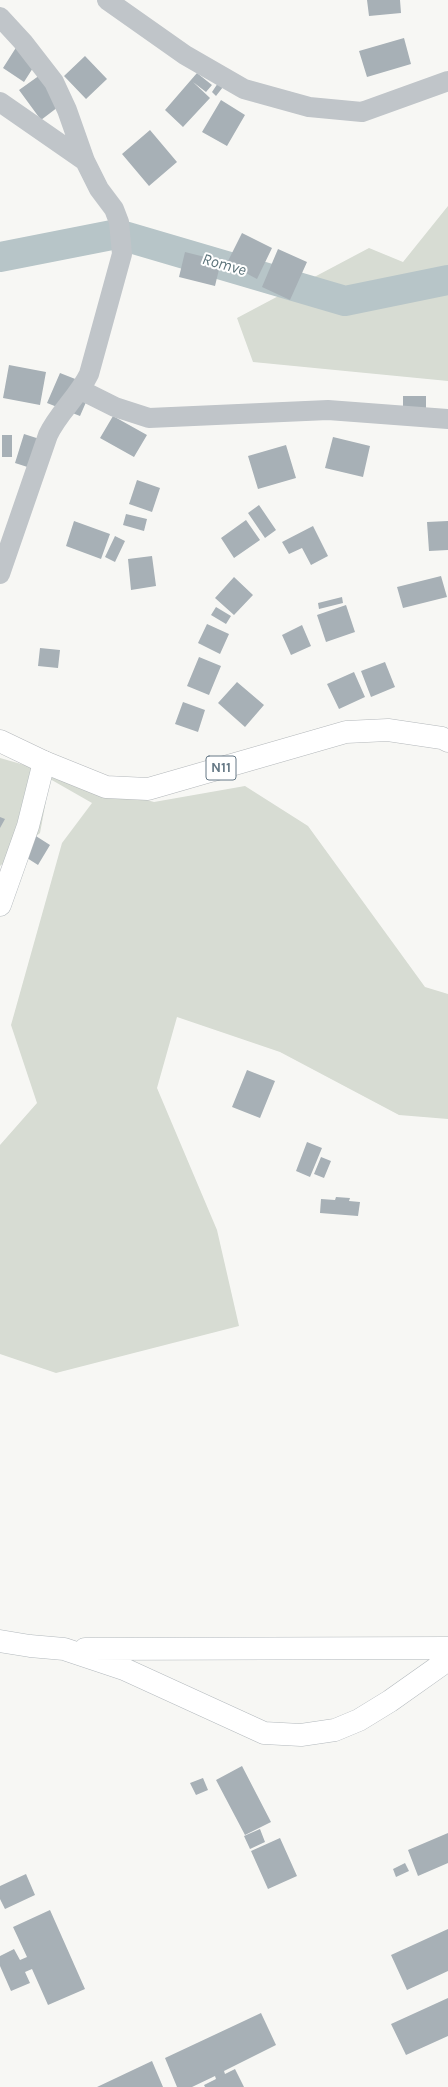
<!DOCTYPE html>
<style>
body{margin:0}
canvas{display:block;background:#f7f7f4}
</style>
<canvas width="448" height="2087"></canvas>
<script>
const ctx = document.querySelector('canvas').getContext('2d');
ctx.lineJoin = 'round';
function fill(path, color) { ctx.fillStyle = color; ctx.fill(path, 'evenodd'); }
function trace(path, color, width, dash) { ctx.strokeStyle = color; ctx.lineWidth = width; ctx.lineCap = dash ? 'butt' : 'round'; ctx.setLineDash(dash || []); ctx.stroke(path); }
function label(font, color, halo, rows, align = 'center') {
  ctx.font = font + ' Karla,sans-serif'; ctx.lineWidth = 4; ctx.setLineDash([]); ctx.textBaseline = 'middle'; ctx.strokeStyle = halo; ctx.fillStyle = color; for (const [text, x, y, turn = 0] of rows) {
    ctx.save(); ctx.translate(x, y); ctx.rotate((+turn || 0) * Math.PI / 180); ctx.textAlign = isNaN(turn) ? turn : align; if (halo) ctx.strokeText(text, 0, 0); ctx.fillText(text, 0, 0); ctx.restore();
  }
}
fill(new Path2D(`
 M 448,206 L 448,381 L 253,362 L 237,318 L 369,248 L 403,262 Z
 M 0,758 L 154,802 L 245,786 L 308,826 L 425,987 L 448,994 L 448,1119 L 399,1115 L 280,1052 L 177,1017 L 157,1088 L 217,1230 L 239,1326 L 56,1373 L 0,1354 L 0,1145 L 37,1103 L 11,1025 L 62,843 L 92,803 L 50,779 L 40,833 L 0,866 Z`), '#d7dcd3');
trace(new Path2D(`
 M 0,257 L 117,234 L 345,301 L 448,280`), '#b7c5c8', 30);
fill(new Path2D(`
 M 367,0 L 400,0 L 401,13 L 369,16 Z
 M 404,38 L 411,64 L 367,77 L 359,51 Z
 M 17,46 L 38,60 L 24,82 L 3,68 Z
 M 85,56 L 107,79 L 86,99 L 64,76 Z
 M 197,73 L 212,85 L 206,92 L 193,82 L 210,98 L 183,127 L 165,110 Z
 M 40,75 L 62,104 L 41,120 L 19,90 Z
 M 218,83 L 223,87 L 216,96 L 212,92 Z
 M 221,100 L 245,115 L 227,146 L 202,132 Z
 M 150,130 L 177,162 L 149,186 L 122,154 Z
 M 242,233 L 272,248 L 257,279 L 227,263 Z
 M 278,249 L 307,262 L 290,300 L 262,287 Z
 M 185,252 L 221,261 L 215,286 L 179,277 Z
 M 9,365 L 46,372 L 40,405 L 3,398 Z
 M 60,373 L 93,386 L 80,416 L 47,403 Z
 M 403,396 L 426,396 L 426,421 L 403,421 Z
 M 113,416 L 147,435 L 134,457 L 100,438 Z
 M 24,434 L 52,443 L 43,472 L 15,463 Z
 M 2,435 L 12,435 L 12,457 L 2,457 Z
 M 333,437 L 370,446 L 363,477 L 325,468 Z
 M 286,445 L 296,478 L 258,489 L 248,456 Z
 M 137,480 L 160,488 L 152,512 L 129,504 Z
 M 259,505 L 276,530 L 265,538 L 248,513 Z
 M 126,514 L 147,519 L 144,531 L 123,525 Z
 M 246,520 L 260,540 L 234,558 L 221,538 Z
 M 74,521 L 110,534 L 101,559 L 66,546 Z
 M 448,521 L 448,550 L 429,551 L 427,522 Z
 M 313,526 L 328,556 L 311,565 L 302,548 L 289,554 L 282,542 Z
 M 115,536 L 125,541 L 115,562 L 105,557 Z
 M 152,556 L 156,586 L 131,590 L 128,559 Z
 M 441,576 L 447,597 L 403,608 L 397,587 Z
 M 234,577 L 253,595 L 234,615 L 215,598 Z
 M 342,597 L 343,603 L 319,609 L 318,603 Z
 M 346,605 L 355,632 L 326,642 L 317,615 Z
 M 216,607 L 231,616 L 226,624 L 211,615 Z
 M 207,624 L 229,634 L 220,654 L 198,643 Z
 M 302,625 L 311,646 L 291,655 L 282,635 Z
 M 40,648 L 60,650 L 58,668 L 38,666 Z
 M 199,657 L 221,666 L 209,695 L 187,686 Z
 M 385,662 L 395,687 L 371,697 L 361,671 Z
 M 354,672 L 365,697 L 339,709 L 327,684 Z
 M 237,682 L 264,705 L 245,727 L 218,703 Z
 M 183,702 L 205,710 L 198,732 L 175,724 Z
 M 0,817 L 5,819 L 0,828 Z
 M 28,831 L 50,845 L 38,865 L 16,851 Z
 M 247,1070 L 275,1081 L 260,1118 L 232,1107 Z
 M 307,1142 L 322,1148 L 310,1177 L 296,1171 Z
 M 321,1157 L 331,1161 L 324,1178 L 314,1174 Z
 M 336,1197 L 350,1198 L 349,1201 L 360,1202 L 358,1216 L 320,1213 L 321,1199 L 335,1200 Z
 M 242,1766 L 271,1822 L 245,1835 L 216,1780 Z
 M 203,1778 L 208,1790 L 196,1795 L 190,1783 Z
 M 260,1829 L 265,1842 L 250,1849 L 244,1836 Z
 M 448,1833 L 448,1863 L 418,1876 L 408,1850 Z
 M 280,1838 L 297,1876 L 268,1889 L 251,1851 Z
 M 405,1863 L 409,1871 L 396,1877 L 393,1869 Z
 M 26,1874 L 35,1895 L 5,1909 L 0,1899 L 0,1886 Z
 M 50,1910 L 85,1989 L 48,2005 L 32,1969 L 25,1972 L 30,1983 L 11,1991 L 0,1966 L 0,1956 L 14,1949 L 20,1960 L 27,1957 L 13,1927 Z
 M 448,1929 L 448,1971 L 407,1990 L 391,1955 Z
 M 448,1998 L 448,2036 L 406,2055 L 391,2024 Z
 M 261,2013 L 276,2045 L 224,2071 L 225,2074 L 235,2069 L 244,2087 L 205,2087 L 204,2085 L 216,2079 L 215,2076 L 192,2087 L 177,2087 L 165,2058 Z
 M 152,2061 L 163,2087 L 97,2087 Z`), '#a7b0b6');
const secondary = new Path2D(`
 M 0,905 L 28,826 L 44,762
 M 0,1641 L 30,1646 L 64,1649 L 124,1669 L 264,1733 L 301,1735 L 335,1730 L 359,1720 L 390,1701 L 448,1660
 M 85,1649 L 448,1648`);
const highway = new Path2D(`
 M 0,741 L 44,762 L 106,787 L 148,789 L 346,732 L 388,730 L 442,738 L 448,741`);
trace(secondary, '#b3b9bd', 23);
trace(highway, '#b4b8bb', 23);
trace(new Path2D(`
 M 107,0 L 185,55 L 244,89 L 309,107 L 362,112 L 448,81
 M 0,17 L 23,42 L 54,82 L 67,110 L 85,161 L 99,189 L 114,209 L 119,222 L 122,254 L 89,374 C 78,397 58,413 48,435 L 0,574
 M 0,102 L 85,161
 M 81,390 L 115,407 L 149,418 L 328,410 L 448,419`), '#c0c5c9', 20);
trace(secondary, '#fff', 22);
trace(highway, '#fff', 22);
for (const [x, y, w] of [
 [221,768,30]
]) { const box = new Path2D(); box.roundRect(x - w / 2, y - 12, w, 24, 3); ctx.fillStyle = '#fff'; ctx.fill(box); trace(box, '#667986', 1); }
label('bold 14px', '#667986', null, [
 ["N11",221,768]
]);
label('italic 16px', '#5d747b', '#fff', [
 ["Romve",224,265,16]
]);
</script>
